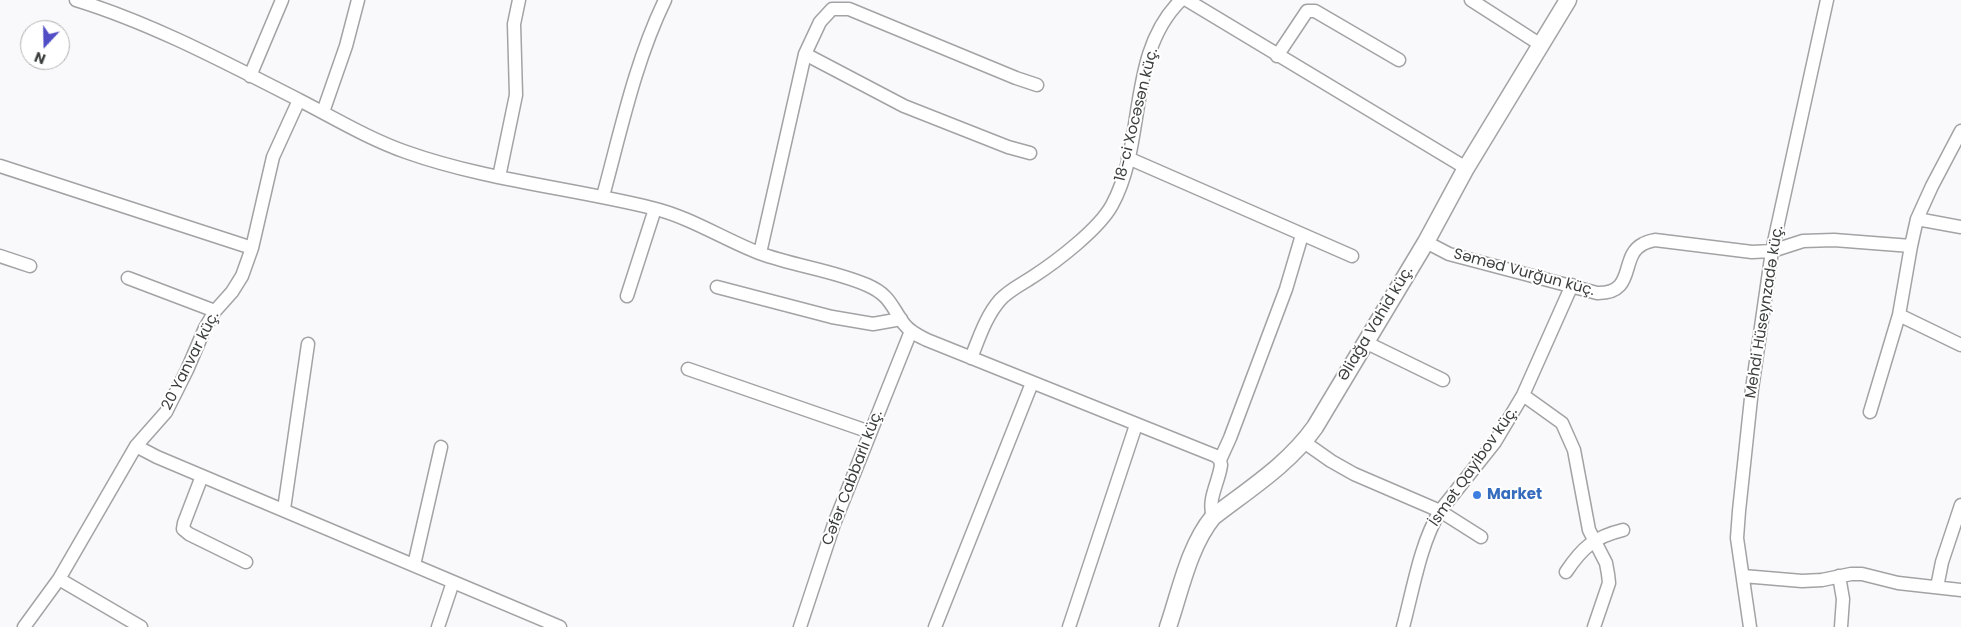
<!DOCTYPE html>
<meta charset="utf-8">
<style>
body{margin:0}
#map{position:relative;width:1961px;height:627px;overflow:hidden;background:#f9f9fb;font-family:Poppins,sans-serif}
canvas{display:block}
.north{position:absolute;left:20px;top:20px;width:50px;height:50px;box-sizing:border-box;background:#fff;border:1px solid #b1b1b1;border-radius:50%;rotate:201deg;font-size:14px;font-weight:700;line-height:20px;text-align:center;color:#3c3d3d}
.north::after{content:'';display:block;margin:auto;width:18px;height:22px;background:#514dc4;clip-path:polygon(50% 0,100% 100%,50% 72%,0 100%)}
</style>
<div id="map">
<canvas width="1961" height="627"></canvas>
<div class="north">N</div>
</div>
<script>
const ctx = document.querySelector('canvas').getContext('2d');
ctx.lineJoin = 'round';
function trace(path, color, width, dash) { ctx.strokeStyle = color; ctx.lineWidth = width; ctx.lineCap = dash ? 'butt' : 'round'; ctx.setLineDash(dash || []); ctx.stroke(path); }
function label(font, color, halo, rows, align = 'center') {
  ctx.font = font + ' Poppins,sans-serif'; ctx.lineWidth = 4; ctx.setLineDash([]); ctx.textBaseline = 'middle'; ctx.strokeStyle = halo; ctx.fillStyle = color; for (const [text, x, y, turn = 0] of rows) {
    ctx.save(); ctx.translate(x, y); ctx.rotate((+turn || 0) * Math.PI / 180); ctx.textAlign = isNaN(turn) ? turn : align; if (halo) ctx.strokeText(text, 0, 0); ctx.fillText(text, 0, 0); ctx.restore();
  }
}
const minor = new Path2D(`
 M 76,0 C 154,24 228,64 301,101 C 336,119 369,139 406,152 C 485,180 570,188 652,208 C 690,217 723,239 759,253 C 794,266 832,270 867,285 C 890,295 891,306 904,324 C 910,332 919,336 927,340 L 1216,456 L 1220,460 L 1221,465 C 1219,482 1207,499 1213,517
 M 1187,0 L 1466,168
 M 1471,0 L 1541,45
 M 805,54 L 904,106 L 1008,147 L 1030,153
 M 1277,56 L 1307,11 L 1315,11 L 1399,60
 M 250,76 L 282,0
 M 323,112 L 346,46 L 358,0
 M 1128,158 L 1352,256
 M 0,166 L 252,248
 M 499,177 L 516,95 L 514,24 L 519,0
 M 603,196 C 621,130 635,62 665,0
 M 1917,219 L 1932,186 L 1961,131
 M 1426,242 L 1449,254 L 1597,293 C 1637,294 1619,256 1643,244 C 1646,242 1651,241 1655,240 L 1752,252 L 1772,251 L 1803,241 L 1834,240 L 1911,246 L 1917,219 L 1961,227
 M 760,253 L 805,54 L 820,22 L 832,9 L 849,9 L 1016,78 L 1037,85
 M 0,256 L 30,266
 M 128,278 L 215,311
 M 717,287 L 832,317 L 873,324 L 901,319
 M 627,296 L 655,209
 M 1899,315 L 1961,345
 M 1365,342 L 1443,380
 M 971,358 C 979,338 986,316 1000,300 C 1009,290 1022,284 1034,276 C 1057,261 1099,229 1112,205 C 1147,141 1126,54 1181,0
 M 688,369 L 870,432
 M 1523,395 L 1562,423 L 1574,450 L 1589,530 L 1606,563 L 1608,574 L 1609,583 L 1594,627
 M 1870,412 L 1899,315 L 1911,246
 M 1304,442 L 1331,461 L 1354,474 L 1440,511 L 1481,537
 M 136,446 L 157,457 L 560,627
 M 1220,460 L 1230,438 L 1286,289 L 1302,235
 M 202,476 L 184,523 L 183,529 L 189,534 L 246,562
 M 284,509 L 308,344
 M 414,565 L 441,447
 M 1566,572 C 1582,548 1594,537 1623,530
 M 1743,576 L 1802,581 L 1822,580 L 1851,574 L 1862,574 L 1898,583 L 1961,590
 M 1839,576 L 1843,599 L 1841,627
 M 59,579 L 141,627
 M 1937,587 L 1942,562 L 1961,505
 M 24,627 L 59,579 L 136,446 L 166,412 L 187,370 L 205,328 L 215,311 L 232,292 L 242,276 L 252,248 L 273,157 L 299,100
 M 438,627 L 453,582
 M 800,627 L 834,524 L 911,331
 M 935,627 L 1032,383
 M 1069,627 L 1136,425
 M 1403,627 C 1413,590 1420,544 1440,511 L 1495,442 L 1523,395 L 1572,285
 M 1750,627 L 1737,538 L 1739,511 L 1752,389 L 1772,251 L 1827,0`);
const tertiary = new Path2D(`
 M 1168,627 C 1180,592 1189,546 1213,517 C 1249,489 1288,465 1315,427 L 1426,242 L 1466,168 L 1568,0`);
trace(minor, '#a3a3a5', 15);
trace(tertiary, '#a3a3a5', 19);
trace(minor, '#fff', 12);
trace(tertiary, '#fff', 16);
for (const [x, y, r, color] of [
 [1477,495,5,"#3f7fe0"]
]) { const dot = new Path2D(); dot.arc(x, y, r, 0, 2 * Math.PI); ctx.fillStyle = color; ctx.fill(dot); trace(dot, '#fff', 2); }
label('15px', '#3c3d3d', '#fff', [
 ["18-ci Xocəsən küç.",1137,115,-76],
 ["Səməd Vurğun küç.",1524,273,15],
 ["Mehdi Hüseynzadə küç.",1765,312,-81],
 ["Əliağa Vahid küç.",1376,324,-59],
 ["20 Yanvar küç.",191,361,-63],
 ["İsmət Qayibov küç.",1474,467,-55],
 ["Cəfər Cabbarlı küç.",853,478,-69]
]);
label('bold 15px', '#366cbe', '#fff', [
 ["Market",1487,495]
], 'left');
</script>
